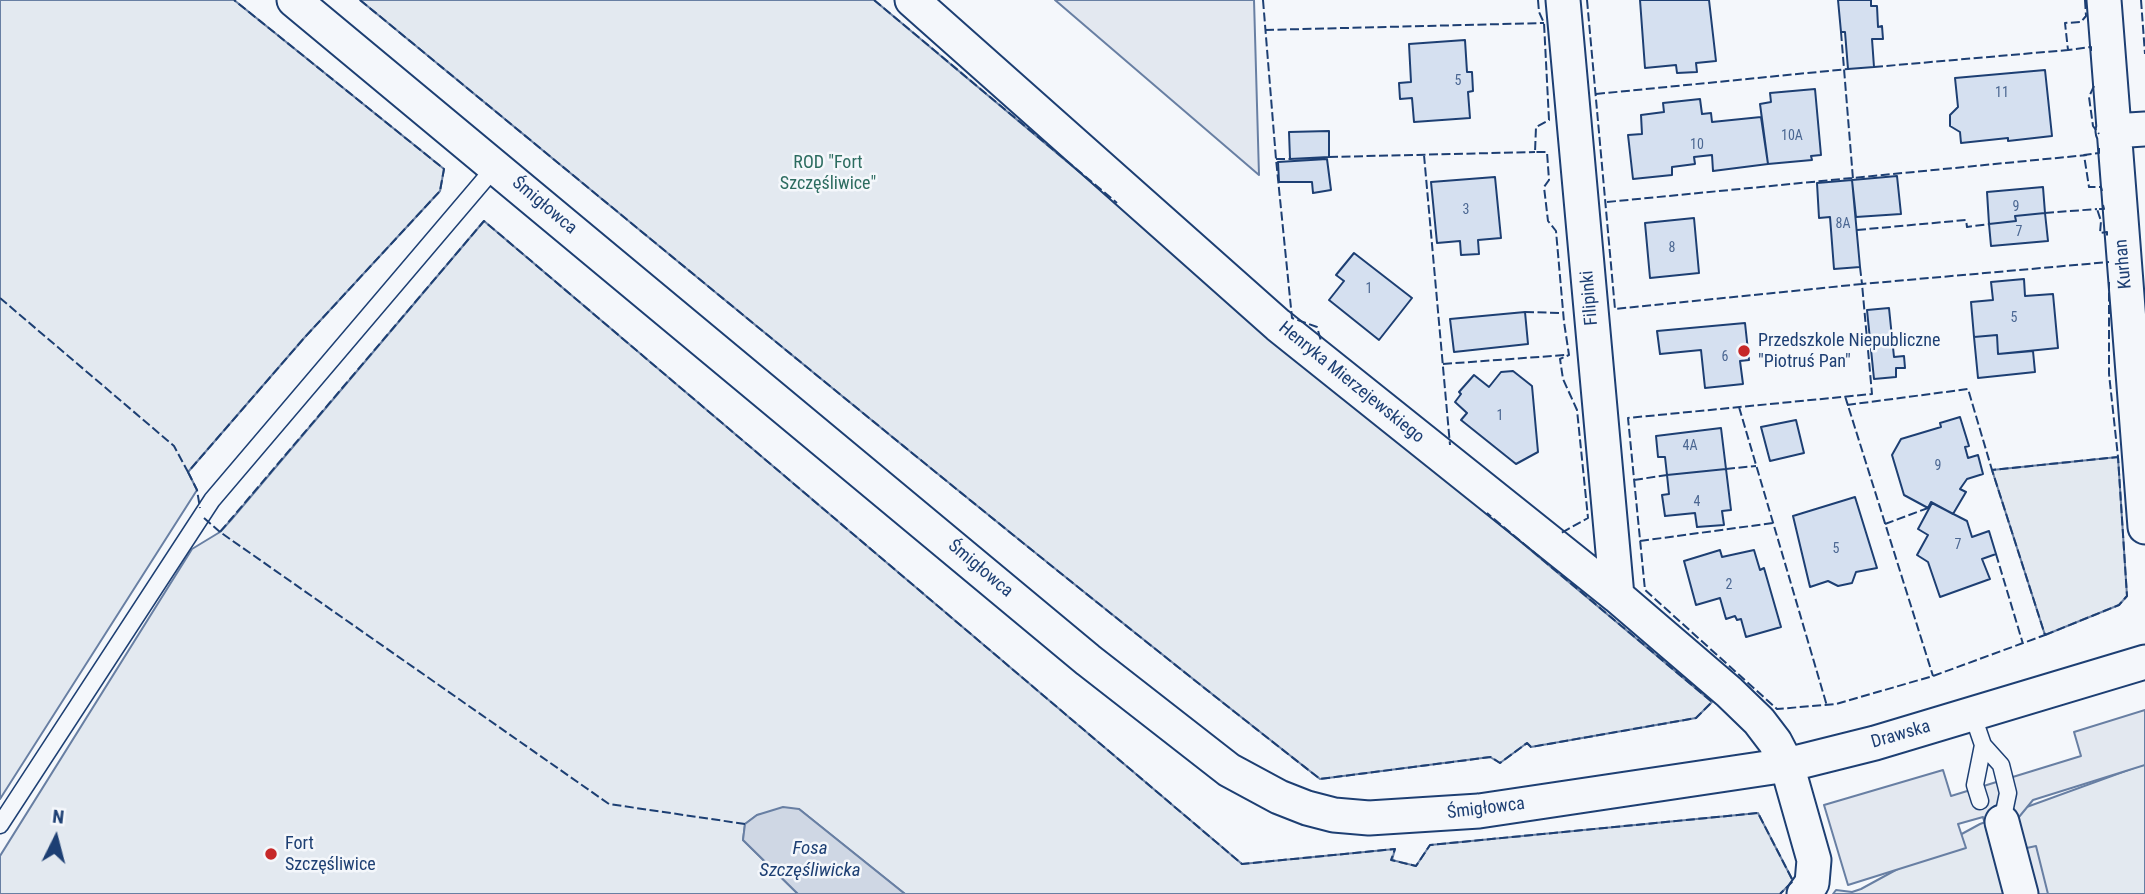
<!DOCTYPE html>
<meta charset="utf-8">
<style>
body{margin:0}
#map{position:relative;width:2145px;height:894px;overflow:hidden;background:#f4f7fb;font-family:"Roboto Condensed",sans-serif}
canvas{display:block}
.north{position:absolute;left:21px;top:803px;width:70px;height:70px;-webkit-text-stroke:5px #f4f7fb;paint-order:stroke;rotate:6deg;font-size:19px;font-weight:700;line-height:28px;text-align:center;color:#1d3f73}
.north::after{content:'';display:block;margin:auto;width:24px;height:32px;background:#1d3f73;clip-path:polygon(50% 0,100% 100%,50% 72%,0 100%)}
</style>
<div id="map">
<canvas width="2145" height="894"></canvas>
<div class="north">N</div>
</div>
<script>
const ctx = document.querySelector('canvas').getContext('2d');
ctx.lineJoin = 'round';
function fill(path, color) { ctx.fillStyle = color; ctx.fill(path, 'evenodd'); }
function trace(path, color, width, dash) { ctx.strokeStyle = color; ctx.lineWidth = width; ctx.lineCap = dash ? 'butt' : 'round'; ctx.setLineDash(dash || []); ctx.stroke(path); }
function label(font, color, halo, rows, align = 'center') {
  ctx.font = font + ' "Roboto Condensed",sans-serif'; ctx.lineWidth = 5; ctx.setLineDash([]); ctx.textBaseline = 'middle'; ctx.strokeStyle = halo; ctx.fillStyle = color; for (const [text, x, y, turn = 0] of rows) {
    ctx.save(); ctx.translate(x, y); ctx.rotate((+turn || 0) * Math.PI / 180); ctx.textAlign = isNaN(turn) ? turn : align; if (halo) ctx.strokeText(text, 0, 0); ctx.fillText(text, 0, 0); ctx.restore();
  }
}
const green = new Path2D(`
 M 0,0 L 234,0 L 444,169 L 440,191 L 305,337 L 188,472 L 197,490 L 0,799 Z
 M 360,0 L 874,0 L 1712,702 L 1696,718 L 1531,747 L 1527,743 L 1500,763 L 1490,757 L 1320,779 C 995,525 678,261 360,0 Z
 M 484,221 L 1242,864 L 1395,849 L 1392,860 L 1416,866 L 1430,845 L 1758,813 L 1793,881 L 1780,894 L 905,894 L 799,809 L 757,815 L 745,824 L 743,840 L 798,894 L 0,894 L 0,856 L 192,549 L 220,532 L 231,520 Z
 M 2118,457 L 2127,596 L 2119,605 L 2045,635 L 1992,470 Z
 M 2145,764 L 2145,894 L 1833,894 L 1836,890 L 1852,892 L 1861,889 L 1980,824 Z`);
fill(green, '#e3e9f0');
trace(green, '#687fa3', 2);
const parking = new Path2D(`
 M 1055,0 L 1254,0 L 1259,175 Z
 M 2145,710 L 2145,765 L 2033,800 L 2019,817 L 2017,827 L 2022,849 L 2036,846 L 2048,894 L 2004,894 L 1983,817 L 1958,824 L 1966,848 L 1848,885 L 1824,805 L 1943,770 L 1951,796 L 2081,756 L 2074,732 Z`);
fill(parking, '#e3e8f0');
trace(parking, '#687fa3', 2);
const water = new Path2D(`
 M 783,807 L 799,809 L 905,894 L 798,894 L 743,840 L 745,824 L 757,815 Z`);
fill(water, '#cfd7e4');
trace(water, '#687fa3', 2);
const building = new Path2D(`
 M 1640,0 L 1709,0 L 1716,61 L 1696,63 L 1697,72 L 1677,73 L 1676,65 L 1645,68 Z
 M 1838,0 L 1871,0 L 1871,6 L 1877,6 L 1878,27 L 1882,26 L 1883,39 L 1872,39 L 1874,67 L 1848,69 L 1845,32 L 1841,32 Z
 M 1465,40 L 1467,72 L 1472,72 L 1473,91 L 1468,92 L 1470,118 L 1414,122 L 1412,98 L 1400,99 L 1399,83 L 1411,82 L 1409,44 Z
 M 2045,70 L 2052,136 L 2008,141 L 2008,138 L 1961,143 L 1960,132 L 1950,126 L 1950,115 L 1958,107 L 1955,78 Z
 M 1815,89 L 1821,155 L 1811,156 L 1812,160 L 1768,164 L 1760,104 L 1771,102 L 1770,93 Z
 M 1700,99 L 1702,114 L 1711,113 L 1712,122 L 1761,117 L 1768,164 L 1713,171 L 1712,155 L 1694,157 L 1695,164 L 1672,167 L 1672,175 L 1633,179 L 1628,135 L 1642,134 L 1641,115 L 1664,112 L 1663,103 Z
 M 1329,131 L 1329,157 L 1290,159 L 1289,132 Z
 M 1327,159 L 1331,190 L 1313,193 L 1312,182 L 1279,182 L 1278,162 Z
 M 1897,176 L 1901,214 L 1856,217 L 1852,180 Z
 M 1495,177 L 1501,238 L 1478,240 L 1479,254 L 1461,255 L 1460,241 L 1437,243 L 1431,182 Z
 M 1852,180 L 1860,267 L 1834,269 L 1830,217 L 1819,218 L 1817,183 Z
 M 2043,187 L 2045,213 L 2015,216 L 2016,221 L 1989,224 L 1987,192 Z
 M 2045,213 L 2048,241 L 1991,246 L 1989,224 L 2016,221 L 2015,216 Z
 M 1694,218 L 1699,273 L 1650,278 L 1645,223 Z
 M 1354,253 L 1412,298 L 1379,340 L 1329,300 L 1344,281 L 1336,275 Z
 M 2024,279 L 2025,296 L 2053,294 L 2058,348 L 1998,354 L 1997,335 L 1974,337 L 1971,302 L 1993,300 L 1991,282 Z
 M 1889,308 L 1894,357 L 1904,356 L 1905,368 L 1896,368 L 1896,377 L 1874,379 L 1867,310 Z
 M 1525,312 L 1528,344 L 1454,352 L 1450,319 Z
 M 1745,323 L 1749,360 L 1740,361 L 1743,384 L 1705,388 L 1701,350 L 1660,354 L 1657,331 Z
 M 1997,335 L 1998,354 L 2033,351 L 2035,372 L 1978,378 L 1974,337 Z
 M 1513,371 L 1532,386 L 1538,452 L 1516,464 L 1461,420 L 1467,413 L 1455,402 L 1461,394 L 1459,392 L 1474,375 L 1489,387 L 1501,372 Z
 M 1960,417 L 1969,446 L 1965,447 L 1968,458 L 1978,455 L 1983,474 L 1967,479 L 1960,489 L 1966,492 L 1953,514 L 1931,502 L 1928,508 L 1904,495 L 1892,455 L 1901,439 L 1941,427 L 1940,423 Z
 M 1796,420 L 1804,453 L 1770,461 L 1761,427 Z
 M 1721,428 L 1726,469 L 1667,475 L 1665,457 L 1658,457 L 1656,436 Z
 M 1726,469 L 1731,510 L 1722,511 L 1724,525 L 1697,527 L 1695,513 L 1665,516 L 1662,495 L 1669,494 L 1667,475 Z
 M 1855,497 L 1877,568 L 1856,572 L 1852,583 L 1838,586 L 1828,581 L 1810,587 L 1793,516 Z
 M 1932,503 L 1967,521 L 1972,537 L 1989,531 L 1996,554 L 1982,559 L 1990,579 L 1940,597 L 1928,562 L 1917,555 L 1928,535 L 1918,529 Z
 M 1720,550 L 1722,557 L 1754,550 L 1760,570 L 1764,568 L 1781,627 L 1746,637 L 1741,619 L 1737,620 L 1735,616 L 1726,619 L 1720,598 L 1696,605 L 1684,561 Z`);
fill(building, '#d5e0f0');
trace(building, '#1d3f73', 2);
const lane = new Path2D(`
 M 1972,713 L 1983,745 L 2001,765 L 2008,793 L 2002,822
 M 1980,801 L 1975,785 L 1983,745
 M 0,825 L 212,500 L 496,166`);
const street = new Path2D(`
 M 294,0 L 1088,660 L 1229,770 L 1279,797 L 1307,808 L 1334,815 L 1369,818 L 1479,811 L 1787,765 L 1875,743 L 2145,662
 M 912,0 L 1278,325 L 1617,596 L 1729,692 L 1759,721 L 1775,742 L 1787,765 L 1814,860 L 1812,883 L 1804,894
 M 1563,0 L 1617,596
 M 2104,0 L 2145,527
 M 2113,131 L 2145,129
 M 2002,822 L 2021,894`);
trace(lane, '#1d3f73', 19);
trace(street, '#1d3f73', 37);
trace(lane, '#f4f7fb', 16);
trace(street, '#f4f7fb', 33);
trace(new Path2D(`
 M 360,0 C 678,261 995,525 1320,779 L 1491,757 L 1500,763 L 1527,743 L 1531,747 L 1696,718 L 1712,702 L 1487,513
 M 874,0 L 1117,203
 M 1263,0 L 1276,159 L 1292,318 L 1317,327 L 1321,341
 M 1538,0 L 1539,12 L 1544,23 L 1549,120 L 1536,127 L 1535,152 L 1547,152 L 1549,180 L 1544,187 L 1548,221 L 1556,231 L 1564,322 L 1569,355 L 1560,359 L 1563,379 L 1577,410 L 1588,518 L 1561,533
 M 1587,0 L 1615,309 L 1862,284 L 1872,394 L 1628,418 L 1645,590 L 1777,709 L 1836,704 L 1933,676 L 2045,635 L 1992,470 L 2118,457 L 2109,374 L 2109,282
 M 2085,0 L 2086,16 L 2081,22 L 2065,23 L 2068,50 L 2091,47 L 2091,51
 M 2141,0 L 2145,54
 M 1265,30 L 1544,23
 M 1841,32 L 1853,179
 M 1874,67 L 2068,50
 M 2094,86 L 2089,97 L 2093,126 L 2099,134
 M 1596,94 L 1848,69
 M 2099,148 L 2099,153 L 2084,155 L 2089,187 L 2101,187 L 2102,191
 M 1424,155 L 1450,445
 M 1329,157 L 1535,152
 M 1276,159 L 1290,159
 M 1607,202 L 2087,155
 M 2103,205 L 2104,209 L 2097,209 L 2101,221 L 2100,233 L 2107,232 L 2107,237
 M 2045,213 L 2097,209
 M 1857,230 L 1966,220 L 1967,227 L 1989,224
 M 1860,267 L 1862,284 L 2109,262
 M 0,298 L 174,446 L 188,472 L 305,337 L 440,191 L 444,169 L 234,0
 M 1525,312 L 1563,313
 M 1443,364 L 1565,355
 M 1845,396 L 1933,676
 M 1847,405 L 1968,389 L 1992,470
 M 1739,407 L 1827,706
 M 1726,469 L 1756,466
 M 188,472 L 197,490 L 200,508
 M 1634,480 L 1667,475
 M 204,518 L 220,532
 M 1885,524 L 1928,508
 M 1640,541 L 1773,523
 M 1996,554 L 2023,644
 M 2045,635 L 2119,605 L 2127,596 L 2118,457
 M 745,824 L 609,804 L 220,532 L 484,221 L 1242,864 L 1395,849 L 1391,860 L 1416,866 L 1430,845 L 1758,813 L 1793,881 L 1780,894`), '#1d3f73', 2, [9, 3.5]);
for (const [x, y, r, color] of [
 [1744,351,7,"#c62828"],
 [271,854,7,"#c62828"]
]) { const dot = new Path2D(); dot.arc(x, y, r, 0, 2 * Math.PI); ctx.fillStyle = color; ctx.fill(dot); trace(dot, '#f4f7fb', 2.5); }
label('14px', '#4b6792', null, [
 ["5",1458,81],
 ["11",2002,93],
 ["10A",1792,136],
 ["10",1697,145],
 ["9",2016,207],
 ["3",1466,210],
 ["8A",1843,224],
 ["7",2019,232],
 ["8",1672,248],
 ["1",1369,289],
 ["5",2014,318],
 ["6",1725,357],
 ["1",1500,416],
 ["4A",1690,446],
 ["9",1938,466],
 ["4",1697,502],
 ["7",1958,545],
 ["5",1836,549],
 ["2",1729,585]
]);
label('18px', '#2c6c60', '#f4f7fb', [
 ["ROD \"Fort",828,163],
 ["Szczęśliwice\"",828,184]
]);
label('18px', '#1d3f73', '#f4f7fb', [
 ["Śmigłowca",544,206,40],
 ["Kurhan",2124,264,-95],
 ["Filipinki",1590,298,-95],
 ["Henryka Mierzejewskiego",1351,383,39],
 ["Śmigłowca",980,569,40],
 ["Drawska",1901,735,-16],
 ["Śmigłowca",1486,809,-7]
]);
label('18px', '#1d3f73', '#f4f7fb', [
 ["Przedszkole Niepubliczne",1758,341],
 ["\"Piotruś Pan\"",1758,362],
 ["Fort",285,844],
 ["Szczęśliwice",285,865]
], 'left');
label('italic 19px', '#1d3f73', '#f4f7fb', [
 ["Fosa",810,849],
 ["Szczęśliwicka",810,871]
]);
</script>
